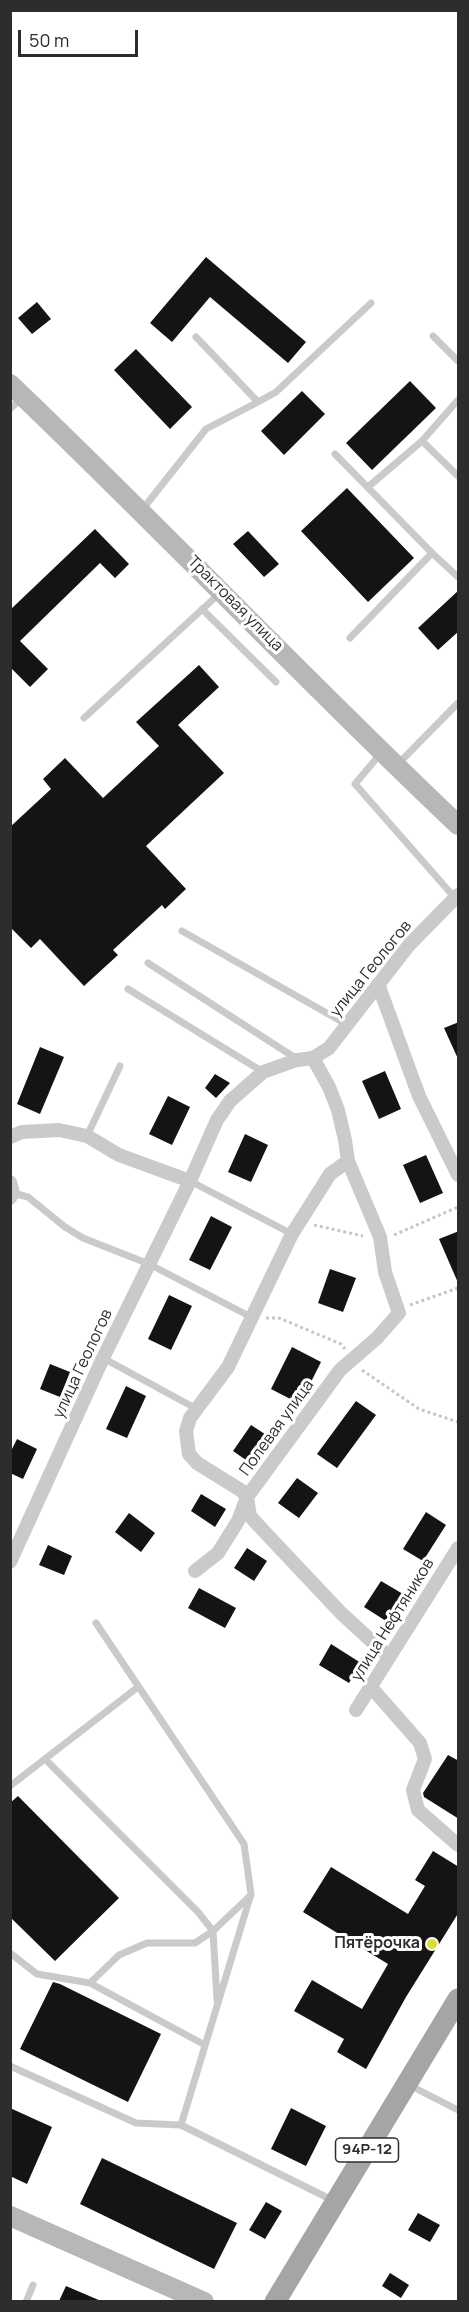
<!DOCTYPE html>
<meta charset="utf-8">
<style>
body{margin:0}
#map{position:relative;width:469px;height:2312px;overflow:hidden;background:#fff;font-family:Manrope,sans-serif}
canvas{display:block}
.frame{position:absolute;inset:0;border:12px solid #2d2d2d;pointer-events:none}
.scale{position:absolute;left:18px;top:30px;width:120px;height:27px;box-sizing:border-box;border:3px solid #2d2d2d;border-top:0;padding-left:8px;font-size:18px;line-height:21px;white-space:nowrap;color:#2d2d2d;-webkit-text-stroke:4px #fff;paint-order:stroke}
</style>
<div id="map">
<canvas width="469" height="2312"></canvas>
<div class="frame"></div>
<div class="scale">50 m</div>
</div>
<script>
const ctx = document.querySelector('canvas').getContext('2d');
ctx.lineJoin = 'round';
function fill(path, color) { ctx.fillStyle = color; ctx.fill(path, 'evenodd'); }
function trace(path, color, width, dash) { ctx.strokeStyle = color; ctx.lineWidth = width; ctx.lineCap = dash ? 'butt' : 'round'; ctx.setLineDash(dash || []); ctx.stroke(path); }
function label(font, color, halo, rows, align = 'center') {
  ctx.font = font + ' Manrope,sans-serif'; ctx.lineWidth = 6; ctx.setLineDash([]); ctx.textBaseline = 'middle'; ctx.strokeStyle = halo; ctx.fillStyle = color; for (const [text, x, y, turn = 0] of rows) {
    ctx.save(); ctx.translate(x, y); ctx.rotate((+turn || 0) * Math.PI / 180); ctx.textAlign = isNaN(turn) ? turn : align; if (halo) ctx.strokeText(text, 0, 0); ctx.fillText(text, 0, 0); ctx.restore();
  }
}
fill(new Path2D(`
 M 206,257 L 306,342 L 288,363 L 210,297 L 172,342 L 150,323 Z
 M 37,302 L 51,319 L 32,334 L 18,318 Z
 M 136,349 L 192,407 L 170,429 L 114,370 Z
 M 410,381 L 436,408 L 372,470 L 346,443 Z
 M 302,391 L 325,414 L 284,455 L 261,431 Z
 M 347,488 L 414,558 L 368,602 L 301,531 Z
 M 95,529 L 129,564 L 115,578 L 100,563 L 20,641 L 48,669 L 30,687 L 10,667 L 10,610 Z
 M 248,531 L 279,564 L 264,577 L 233,544 Z
 M 459,590 L 459,631 L 438,650 L 418,628 Z
 M 199,665 L 219,687 L 178,725 L 224,773 L 146,846 L 186,889 L 165,909 L 162,905 L 113,950 L 118,955 L 84,986 L 40,939 L 31,948 L 10,927 L 10,827 L 51,789 L 43,779 L 65,758 L 103,798 L 159,746 L 136,722 Z
 M 459,1022 L 459,1061 L 444,1028 Z
 M 40,1047 L 64,1057 L 40,1114 L 17,1104 Z
 M 385,1071 L 401,1109 L 379,1119 L 362,1081 Z
 M 215,1074 L 230,1083 L 216,1098 L 205,1088 Z
 M 168,1096 L 190,1107 L 172,1145 L 149,1134 Z
 M 245,1134 L 268,1145 L 251,1182 L 228,1172 Z
 M 426,1155 L 443,1193 L 420,1203 L 403,1165 Z
 M 211,1216 L 232,1227 L 210,1270 L 189,1260 Z
 M 459,1231 L 459,1285 L 439,1239 Z
 M 330,1269 L 356,1278 L 343,1312 L 318,1303 Z
 M 169,1295 L 192,1306 L 171,1350 L 148,1339 Z
 M 292,1347 L 321,1362 L 300,1404 L 271,1389 Z
 M 50,1364 L 70,1372 L 60,1397 L 40,1389 Z
 M 126,1386 L 146,1396 L 127,1438 L 106,1429 Z
 M 356,1401 L 376,1415 L 337,1468 L 317,1454 Z
 M 251,1425 L 271,1438 L 253,1465 L 233,1451 Z
 M 17,1439 L 37,1449 L 23,1479 L 10,1473 L 10,1453 Z
 M 297,1478 L 318,1493 L 299,1518 L 278,1503 Z
 M 201,1494 L 226,1509 L 215,1527 L 191,1511 Z
 M 426,1512 L 446,1525 L 423,1561 L 403,1549 Z
 M 129,1513 L 155,1533 L 141,1552 L 115,1532 Z
 M 48,1545 L 72,1556 L 64,1575 L 39,1565 Z
 M 247,1548 L 267,1561 L 254,1581 L 234,1568 Z
 M 381,1581 L 403,1594 L 386,1621 L 364,1607 Z
 M 199,1588 L 236,1608 L 225,1628 L 188,1608 Z
 M 331,1644 L 361,1663 L 349,1683 L 319,1665 Z
 M 448,1755 L 459,1761 L 459,1819 L 424,1797 L 423,1793 Z
 M 18,1796 L 119,1898 L 55,1961 L 10,1917 L 10,1803 Z
 M 433,1851 L 459,1867 L 459,1912 L 406,1997 L 366,2069 L 337,2052 L 344,2039 L 294,2011 L 312,1980 L 362,2009 L 388,1964 L 303,1912 L 331,1867 L 408,1914 L 425,1886 L 415,1880 Z
 M 53,1982 L 60,1984 L 161,2034 L 128,2102 L 20,2049 Z
 M 10,2108 L 52,2127 L 27,2184 L 10,2176 Z
 M 291,2108 L 326,2126 L 306,2166 L 271,2149 Z
 M 102,2158 L 237,2223 L 214,2269 L 80,2204 Z
 M 266,2202 L 282,2211 L 265,2239 L 249,2230 Z
 M 418,2213 L 440,2225 L 430,2242 L 408,2230 Z
 M 390,2273 L 409,2285 L 401,2298 L 382,2286 Z
 M 66,2286 L 101,2301 L 59,2301 Z`), '#141414');
trace(new Path2D(`
 M 314,1225 L 363,1236
 M 394,1235 L 458,1207
 M 410,1305 L 458,1288
 M 266,1318 L 279,1318 L 341,1344 L 345,1349
 M 362,1370 L 419,1409 L 458,1422`), '#c7c7c7', 3, [3, 3]);
trace(new Path2D(`
 M 433,336 L 458,361
 M 258,402 L 276,392 L 371,303
 M 10,409 L 22,398
 M 422,441 L 458,476
 M 335,454 L 432,553 L 458,577
 M 368,487 L 422,441 L 458,400
 M 142,510 L 206,429 L 258,402 L 196,337
 M 202,609 L 276,682
 M 350,638 L 432,553
 M 84,718 L 220,593
 M 381,753 L 355,784 L 455,898
 M 398,764 L 458,703
 M 182,931 L 346,1024
 M 148,963 L 297,1059
 M 128,989 L 263,1072
 M 87,1136 L 120,1066
 M 190,1181 L 292,1234
 M 13,1193 L 28,1197 L 65,1227 L 83,1238 L 149,1264 L 253,1318
 M 103,1358 L 195,1408
 M 45,1759 L 198,1912 L 213,1931 L 217,2000
 M 10,1786 L 138,1687
 M 10,1953 L 37,1974 L 90,1983 L 205,2045
 M 90,1983 L 119,1955 L 147,1943 L 195,1943 L 213,1931 L 251,1895
 M 10,2066 L 136,2123 L 181,2125 L 251,1894 L 244,1844 L 96,1623
 M 409,2085 L 458,2110
 M 181,2125 L 334,2201
 M 26,2302 L 33,2285`), '#cacaca', 7);
trace(new Path2D(`
 M 378,984 L 419,1096 L 458,1175
 M 10,1137 L 22,1132 L 59,1130 L 87,1136 L 119,1155 L 190,1181
 M 348,1161 L 330,1174 L 292,1234 L 228,1367 L 190,1418 L 186,1431 L 189,1454 L 197,1463 L 242,1491 L 247,1497 L 250,1516 L 259,1526 L 341,1613 L 389,1657
 M 10,1182 L 13,1193 L 10,1198
 M 10,1562 L 103,1358 L 190,1181 L 217,1120 L 230,1101 L 263,1072 L 297,1060 L 313,1058 L 329,1048 L 409,945 L 458,895
 M 195,1571 L 218,1553 L 238,1521 L 247,1497 L 340,1370 L 377,1338 L 399,1313 L 385,1272 L 380,1237 L 348,1161 L 345,1140 L 338,1110 L 329,1087 L 313,1058
 M 370,1686 L 420,1743 L 425,1759 L 413,1790 L 418,1810 L 458,1845
 M 356,1710 L 458,1548`), '#cacaca', 14);
trace(new Path2D(`
 M 10,384 C 162,529 306,681 458,825
 M 10,2216 L 204,2302`), '#b7b7b7', 20);
trace(new Path2D(`
 M 275,2302 L 458,1999`), '#a5a5a5', 21);
for (const [x, y, r, color] of [
 [432,1944,6,"#d9de36"]
]) { const dot = new Path2D(); dot.arc(x, y, r, 0, 2 * Math.PI); ctx.fillStyle = color; ctx.fill(dot); trace(dot, '#fff', 2); }
for (const [x, y, w] of [
 [367,2150,63]
]) { const box = new Path2D(); box.roundRect(x - w / 2, y - 12, w, 24, 4.5); ctx.fillStyle = '#fff'; ctx.fill(box); trace(box, '#2d2d2d', 1.5); }
label('bold 15px', '#2d2d2d', null, [
 ["94Р-12",367,2150]
]);
label('16px', '#2d2d2d', '#fff', [
 ["Трактовая улица",235,604,45],
 ["улица Геологов",371,969,-51],
 ["улица Геологов",83,1364,-65],
 ["Полевая улица",277,1428,-54],
 ["улица Нефтяников",393,1620,-58]
]);
label('bold 16px', '#2d2d2d', '#fff', [
 ["Пятёрочка",420,1944]
], 'right');
</script>
